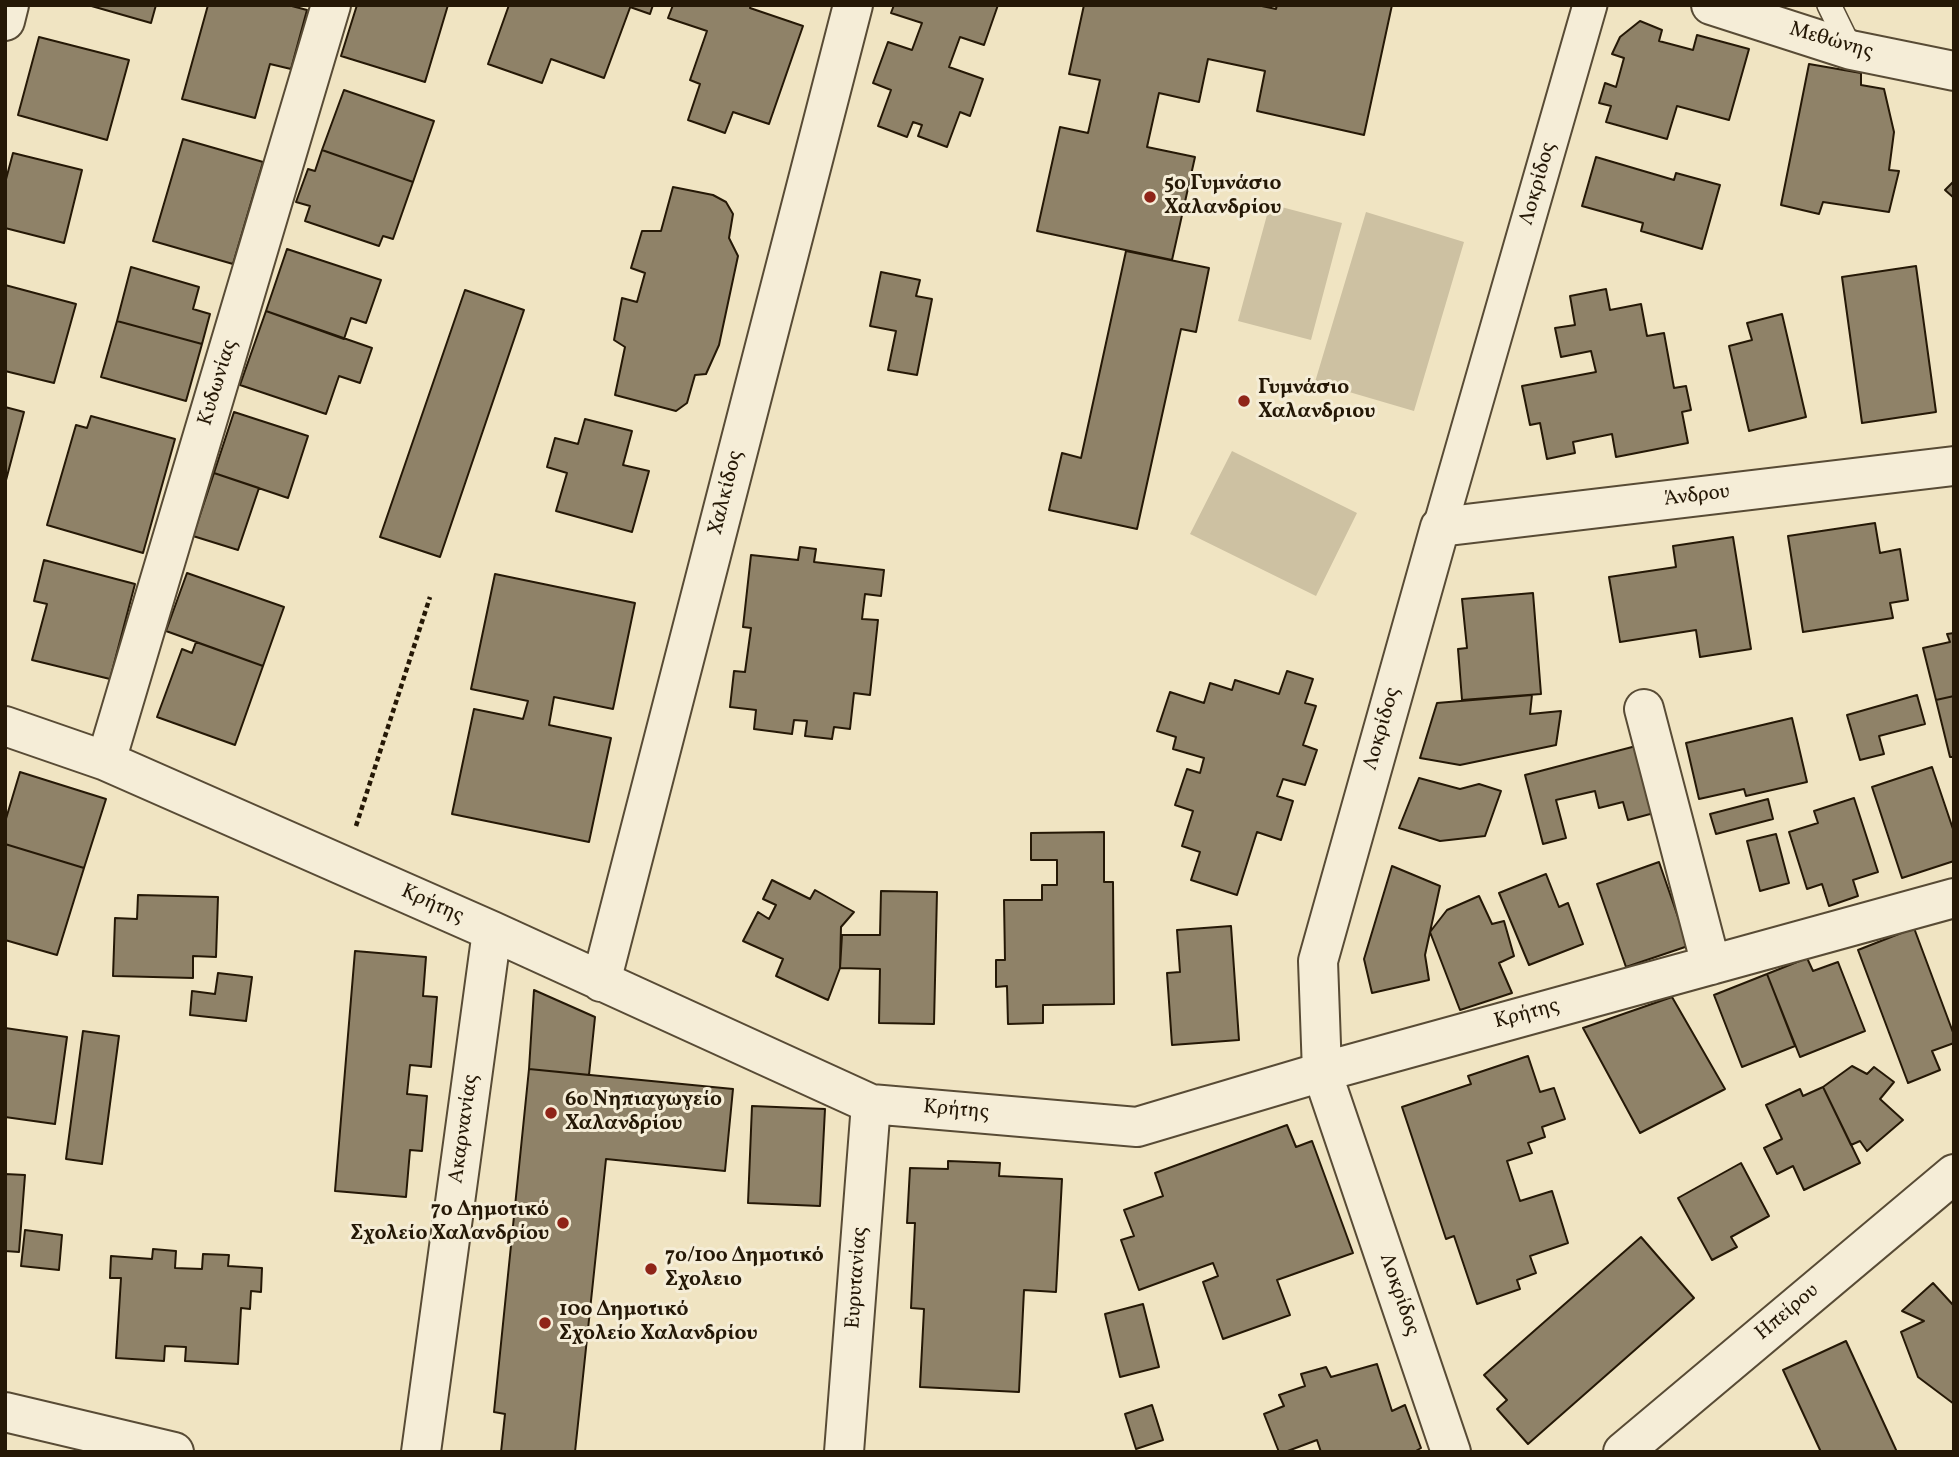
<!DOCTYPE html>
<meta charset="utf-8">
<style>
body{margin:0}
#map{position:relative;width:1959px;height:1457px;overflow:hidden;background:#f0e4c2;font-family:Vollkorn,serif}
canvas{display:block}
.frame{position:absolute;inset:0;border:7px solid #251806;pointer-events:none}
</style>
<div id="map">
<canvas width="1959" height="1457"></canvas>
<div class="frame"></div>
</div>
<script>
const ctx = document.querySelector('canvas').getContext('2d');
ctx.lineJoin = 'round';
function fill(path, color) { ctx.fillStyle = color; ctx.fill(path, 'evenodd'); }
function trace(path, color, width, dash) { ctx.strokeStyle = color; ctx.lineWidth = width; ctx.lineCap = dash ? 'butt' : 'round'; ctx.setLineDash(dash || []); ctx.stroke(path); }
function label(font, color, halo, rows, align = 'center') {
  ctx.font = font + ' Vollkorn,serif'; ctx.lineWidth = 6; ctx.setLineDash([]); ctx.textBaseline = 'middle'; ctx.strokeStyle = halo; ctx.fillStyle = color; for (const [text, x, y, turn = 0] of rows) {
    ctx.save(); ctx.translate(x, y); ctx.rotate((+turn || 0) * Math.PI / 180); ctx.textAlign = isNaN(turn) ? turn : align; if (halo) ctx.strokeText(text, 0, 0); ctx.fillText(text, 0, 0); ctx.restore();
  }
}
fill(new Path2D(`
 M 1270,204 L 1342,223 L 1311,340 L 1238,321 Z
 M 1366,212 L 1464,242 L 1414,411 L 1315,382 Z
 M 1232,451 L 1357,513 L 1316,596 L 1190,534 Z`), '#cdc1a2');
const building = new Path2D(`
 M 88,5 L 156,5 L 151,23 Z
 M 208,5 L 288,5 L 307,10 L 291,69 L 270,64 L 255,118 L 182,99 Z
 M 357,5 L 448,5 L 425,82 L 341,56 Z
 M 509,5 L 631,5 L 604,78 L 551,59 L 542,83 L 488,64 Z
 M 631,5 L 653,5 L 650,14 L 630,7 Z
 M 673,5 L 751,5 L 750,8 L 803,26 L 769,124 L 733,112 L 725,133 L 688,120 L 700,84 L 690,80 L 707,31 L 668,18 Z
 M 894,5 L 998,5 L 984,45 L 960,37 L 949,67 L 983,79 L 970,116 L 960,112 L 947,147 L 918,136 L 922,125 L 913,122 L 907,137 L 878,126 L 891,90 L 873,83 L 888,42 L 912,50 L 922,23 L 891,13 Z
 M 1084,5 L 1257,5 L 1276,9 L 1277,5 L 1392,5 L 1364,135 L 1257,111 L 1265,71 L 1208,59 L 1199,102 L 1159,93 L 1147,147 L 1195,157 L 1172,260 L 1037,231 L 1060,127 L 1088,133 L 1100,80 L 1069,74 Z
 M 1640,21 L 1662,30 L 1659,41 L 1693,50 L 1697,35 L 1749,49 L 1729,120 L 1677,106 L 1667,139 L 1606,122 L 1611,106 L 1599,103 L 1605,83 L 1616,87 L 1624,58 L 1612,54 L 1620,37 Z
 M 39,37 L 129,60 L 107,140 L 18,115 Z
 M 1809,64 L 1861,73 L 1861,85 L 1884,89 L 1894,132 L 1889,170 L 1899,171 L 1889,212 L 1823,202 L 1819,214 L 1781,205 Z
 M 344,90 L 434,121 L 413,182 L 322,150 Z
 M 183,139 L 263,162 L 233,264 L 153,241 Z
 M 322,150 L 413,182 L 393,239 L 383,236 L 379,246 L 305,221 L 310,206 L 296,202 L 308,169 L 315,171 Z
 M 13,153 L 82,170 L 64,243 L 5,228 L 5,183 Z
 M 1596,157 L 1674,180 L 1676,173 L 1720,185 L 1702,249 L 1641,231 L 1643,223 L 1582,206 Z
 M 1954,181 L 1954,198 L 1945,190 Z
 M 673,187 L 713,195 L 726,202 L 733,214 L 729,238 L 738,256 L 719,345 L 706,374 L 695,375 L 687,403 L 676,411 L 615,395 L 625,347 L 614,340 L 622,298 L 637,302 L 645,273 L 631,268 L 642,231 L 661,231 Z
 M 287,249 L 381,280 L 366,323 L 351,318 L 344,339 L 266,311 Z
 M 1126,251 L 1209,268 L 1196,332 L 1181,329 L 1137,529 L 1049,510 L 1062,453 L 1081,458 Z
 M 1916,266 L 1936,412 L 1862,423 L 1842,277 Z
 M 131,267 L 199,287 L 193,309 L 210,314 L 202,344 L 117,321 Z
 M 881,272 L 920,280 L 916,296 L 932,299 L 917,375 L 888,370 L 896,331 L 870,326 Z
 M 5,285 L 76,304 L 54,383 L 5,371 Z
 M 1606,289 L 1610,310 L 1641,304 L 1647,336 L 1664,333 L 1674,388 L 1686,386 L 1691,410 L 1682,412 L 1688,443 L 1616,457 L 1612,434 L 1573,442 L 1575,453 L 1547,459 L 1540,423 L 1530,425 L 1522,386 L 1596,372 L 1591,351 L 1561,357 L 1555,328 L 1575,325 L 1570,296 Z
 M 465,290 L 524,310 L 440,557 L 380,537 Z
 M 266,311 L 372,348 L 360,383 L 339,376 L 326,414 L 240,385 Z
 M 1782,314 L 1806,417 L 1749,431 L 1729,346 L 1752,340 L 1747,323 Z
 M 117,321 L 202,344 L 186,401 L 101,377 Z
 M 5,407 L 24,412 L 5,484 Z
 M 234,412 L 308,436 L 288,498 L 214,473 Z
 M 91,416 L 175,439 L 143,553 L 47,525 L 76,425 L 87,428 Z
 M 585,419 L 632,431 L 623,465 L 649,471 L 632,532 L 556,511 L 567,473 L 547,467 L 555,438 L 578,444 Z
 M 214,473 L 259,488 L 238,550 L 193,536 Z
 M 1875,523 L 1880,553 L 1900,549 L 1908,600 L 1890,603 L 1893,618 L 1803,632 L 1788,536 Z
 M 1733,537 L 1751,649 L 1700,657 L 1696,630 L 1620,642 L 1609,577 L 1676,567 L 1673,546 Z
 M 800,547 L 816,549 L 814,562 L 884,570 L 881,596 L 865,594 L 862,619 L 878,620 L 870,695 L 854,693 L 850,729 L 834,727 L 832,739 L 805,736 L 807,721 L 794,720 L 792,734 L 754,729 L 756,710 L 730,707 L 734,671 L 745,672 L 751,628 L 743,627 L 751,555 L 798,560 Z
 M 44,560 L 135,584 L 110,679 L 32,660 L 47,604 L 34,601 Z
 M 187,573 L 284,607 L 263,666 L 166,631 Z
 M 495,574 L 635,603 L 613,709 L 554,697 L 549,725 L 611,738 L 589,842 L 452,814 L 474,709 L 523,719 L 528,701 L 471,689 Z
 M 1533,593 L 1541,694 L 1462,700 L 1458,649 L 1467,648 L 1462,599 Z
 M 1954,633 L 1954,696 L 1936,700 L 1923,648 L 1950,642 L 1947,634 Z
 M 196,642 L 263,666 L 235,745 L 157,717 L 182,649 L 192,653 Z
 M 1287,671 L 1313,679 L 1305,703 L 1316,706 L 1303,745 L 1317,750 L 1305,785 L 1283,779 L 1277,796 L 1293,801 L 1281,840 L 1257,832 L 1237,895 L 1191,880 L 1200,852 L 1182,846 L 1193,811 L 1175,805 L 1187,769 L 1200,773 L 1204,758 L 1173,749 L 1176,737 L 1157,731 L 1170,692 L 1204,703 L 1210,683 L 1232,690 L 1235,680 L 1279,694 Z
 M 1532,695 L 1530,714 L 1561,711 L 1556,745 L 1460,765 L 1420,758 L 1437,703 Z
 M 1917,695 L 1925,724 L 1879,736 L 1884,754 L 1860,760 L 1847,715 Z
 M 1954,696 L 1954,757 L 1950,757 L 1936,700 Z
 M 1792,718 L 1807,782 L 1746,796 L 1744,789 L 1699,799 L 1686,743 Z
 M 1636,746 L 1654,813 L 1628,820 L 1623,802 L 1599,808 L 1595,791 L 1556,800 L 1566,838 L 1543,844 L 1525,775 Z
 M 1932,767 L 1954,832 L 1954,861 L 1902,878 L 1872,787 Z
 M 20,772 L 106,799 L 84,868 L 5,844 L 5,822 Z
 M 1419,778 L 1460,789 L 1479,784 L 1501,791 L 1485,836 L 1440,841 L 1399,828 Z
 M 1854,798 L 1878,872 L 1853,880 L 1858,896 L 1829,906 L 1822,884 L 1807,889 L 1789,832 L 1818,823 L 1814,811 Z
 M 1768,799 L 1773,819 L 1716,834 L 1710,814 Z
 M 1104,832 L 1104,882 L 1113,882 L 1114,1004 L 1043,1005 L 1043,1023 L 1008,1024 L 1007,986 L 996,987 L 996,960 L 1005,960 L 1004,900 L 1042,900 L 1042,885 L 1057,885 L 1057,860 L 1031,860 L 1031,833 Z
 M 1776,834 L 1789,883 L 1760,891 L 1747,841 Z
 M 5,844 L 84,868 L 57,955 L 5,940 Z
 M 1659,862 L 1688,946 L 1626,967 L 1597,884 Z
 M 1392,866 L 1440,886 L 1425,955 L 1429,980 L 1372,993 L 1364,959 Z
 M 1546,874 L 1559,907 L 1568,903 L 1583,944 L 1529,965 L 1499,893 Z
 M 772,880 L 810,899 L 815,890 L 854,912 L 841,927 L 840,968 L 828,1000 L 776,976 L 783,959 L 743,941 L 758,912 L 769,919 L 776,905 L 763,899 Z
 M 881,891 L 937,892 L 934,1024 L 879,1023 L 880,969 L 840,968 L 842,935 L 880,935 Z
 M 138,895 L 218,897 L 216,957 L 193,956 L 193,978 L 113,976 L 115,918 L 137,919 Z
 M 1479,896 L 1492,924 L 1504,921 L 1514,956 L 1499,963 L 1512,993 L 1460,1010 L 1430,932 L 1447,910 Z
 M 1231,926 L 1239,1040 L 1172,1045 L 1167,973 L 1180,972 L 1177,930 Z
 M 1914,928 L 1954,1035 L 1954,1043 L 1932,1051 L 1940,1070 L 1908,1083 L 1858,950 Z
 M 355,951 L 426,957 L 423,996 L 437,997 L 431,1067 L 410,1065 L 407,1094 L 427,1096 L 422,1151 L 410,1150 L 406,1197 L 335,1191 Z
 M 1807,958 L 1813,971 L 1838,962 L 1865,1031 L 1800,1057 L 1767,974 Z
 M 218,973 L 252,977 L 246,1021 L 190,1015 L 192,991 L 215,994 Z
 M 1767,974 L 1795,1046 L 1742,1067 L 1714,995 Z
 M 534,990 L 595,1017 L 589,1075 L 529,1069 Z
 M 1672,997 L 1725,1089 L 1640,1133 L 1583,1028 Z
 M 5,1028 L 67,1037 L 55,1124 L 5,1117 Z
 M 83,1031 L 119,1036 L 102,1164 L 66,1159 Z
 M 1528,1056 L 1540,1092 L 1554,1088 L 1565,1119 L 1542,1127 L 1545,1137 L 1528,1143 L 1532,1153 L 1507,1161 L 1520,1201 L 1552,1191 L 1568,1243 L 1530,1256 L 1536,1273 L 1517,1280 L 1520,1289 L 1477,1304 L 1454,1236 L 1446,1239 L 1402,1107 L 1471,1084 L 1468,1076 Z
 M 1852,1066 L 1867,1074 L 1874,1067 L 1894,1082 L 1880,1099 L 1903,1120 L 1867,1151 L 1860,1141 L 1851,1145 L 1823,1087 Z
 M 529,1069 L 733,1089 L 725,1171 L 606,1159 L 575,1452 L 501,1452 L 505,1414 L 494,1412 Z
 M 1823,1087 L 1860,1163 L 1804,1190 L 1793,1166 L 1777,1174 L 1764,1148 L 1782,1139 L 1766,1105 L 1800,1089 L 1803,1096 Z
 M 752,1106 L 825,1109 L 820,1206 L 748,1203 Z
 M 1287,1125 L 1296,1147 L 1312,1141 L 1353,1253 L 1277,1280 L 1290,1315 L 1223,1339 L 1203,1282 L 1218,1276 L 1213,1263 L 1139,1290 L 1121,1240 L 1134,1236 L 1124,1210 L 1163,1196 L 1155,1173 Z
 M 948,1161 L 1000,1163 L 999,1176 L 1062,1179 L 1056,1292 L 1024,1290 L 1019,1392 L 920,1387 L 924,1309 L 911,1308 L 915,1223 L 907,1223 L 910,1168 L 948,1169 Z
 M 1741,1163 L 1769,1216 L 1731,1237 L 1737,1247 L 1712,1260 L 1678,1198 Z
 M 5,1174 L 25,1175 L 19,1252 L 5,1251 Z
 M 25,1230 L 62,1235 L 59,1270 L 21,1266 Z
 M 1641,1237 L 1694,1298 L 1528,1444 L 1497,1409 L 1507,1400 L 1484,1375 Z
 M 153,1249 L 176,1251 L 175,1268 L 202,1269 L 203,1254 L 229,1255 L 228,1266 L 262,1268 L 261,1292 L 251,1291 L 250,1309 L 241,1308 L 238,1364 L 185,1361 L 186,1347 L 165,1346 L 164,1361 L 116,1358 L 121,1278 L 110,1278 L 111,1256 L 152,1259 Z
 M 1933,1283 L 1954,1306 L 1954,1404 L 1918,1377 L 1901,1332 L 1924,1321 L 1902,1311 Z
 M 1143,1304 L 1159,1367 L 1120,1377 L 1105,1314 Z
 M 1846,1341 L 1897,1452 L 1821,1452 L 1783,1370 Z
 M 1377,1364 L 1392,1411 L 1405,1405 L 1421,1448 L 1414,1452 L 1321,1452 L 1317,1440 L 1285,1452 L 1279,1452 L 1264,1414 L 1284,1406 L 1279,1395 L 1305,1386 L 1301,1374 L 1326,1367 L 1331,1377 Z
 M 1152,1405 L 1163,1440 L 1136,1449 L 1125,1414 Z`);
fill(building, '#8f8268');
trace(building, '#251806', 2);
const service = new Path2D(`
 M 1829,5 L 1851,50`);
const pedestrian = new Path2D(`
 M 1440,527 L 1590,5`);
const minor = new Path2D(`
 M 1711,5 L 1851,50 L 1954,71
 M 5,21 L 9,5
 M 1644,709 L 1711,965
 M 5,726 L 106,761 L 492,931 L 871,1104 L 1137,1127 L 1322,1072 L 1954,898
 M 106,761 L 331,5
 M 601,982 L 853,5
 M 5,1412 L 174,1452
 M 421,1452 L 492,931
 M 844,1452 L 871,1104
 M 1451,1452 L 1322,1072 L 1318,961 L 1440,527 L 1954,466
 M 1623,1452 L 1954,1174`);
trace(service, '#584b35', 26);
trace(pedestrian, '#584b35', 37);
trace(minor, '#584b35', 42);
trace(new Path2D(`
 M 356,826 L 430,597`), '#251806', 4.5, [5, 3.5]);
trace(service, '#f5edd7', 23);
trace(pedestrian, '#f5edd7', 33);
trace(minor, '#f5edd7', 38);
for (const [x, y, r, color] of [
 [1150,197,7,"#8f2418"],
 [1244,401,7,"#8f2418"],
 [551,1113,7,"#8f2418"],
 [563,1223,7,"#8f2418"],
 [651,1269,7,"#8f2418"],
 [545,1323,7,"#8f2418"]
]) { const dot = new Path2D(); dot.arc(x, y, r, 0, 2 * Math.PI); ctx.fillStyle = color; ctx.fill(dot); trace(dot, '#f5edd7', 2.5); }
label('21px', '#251806', '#f5edd7', [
 ["Μεθώνης",1831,42,16],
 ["Λοκρίδος",1539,184,-74],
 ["Κυδωνίας",219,383,-73],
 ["Χαλκίδος",727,493,-76],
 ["Άνδρου",1697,497,-7],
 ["Λοκρίδος",1383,729,-74],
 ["Κρήτης",432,905,24],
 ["Κρήτης",1527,1015,-15],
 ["Κρήτης",956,1111,5],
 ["Ακαρνανίας",465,1129,-82],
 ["Ευρυτανίας",858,1278,-86],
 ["Λοκρίδος",1398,1295,71],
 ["Ηπείρου",1788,1313,-40]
]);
label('bold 21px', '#251806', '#f5edd7', [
 ["5ο Γυμνάσιο",1164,185],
 ["Χαλανδρίου",1164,209],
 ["Γυμνάσιο",1258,389],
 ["Χαλανδριου",1258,413],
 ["6ο Νηπιαγωγείο",565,1101],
 ["Χαλανδρίου",565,1125],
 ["7ο Δημοτικό",549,1211,"right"],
 ["Σχολείο Χαλανδρίου",549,1235,"right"],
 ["7ο/10ο Δημοτικό",665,1257],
 ["Σχολειο",665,1281],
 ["10ο Δημοτικό",559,1311],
 ["Σχολείο Χαλανδρίου",559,1335]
], 'left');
</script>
